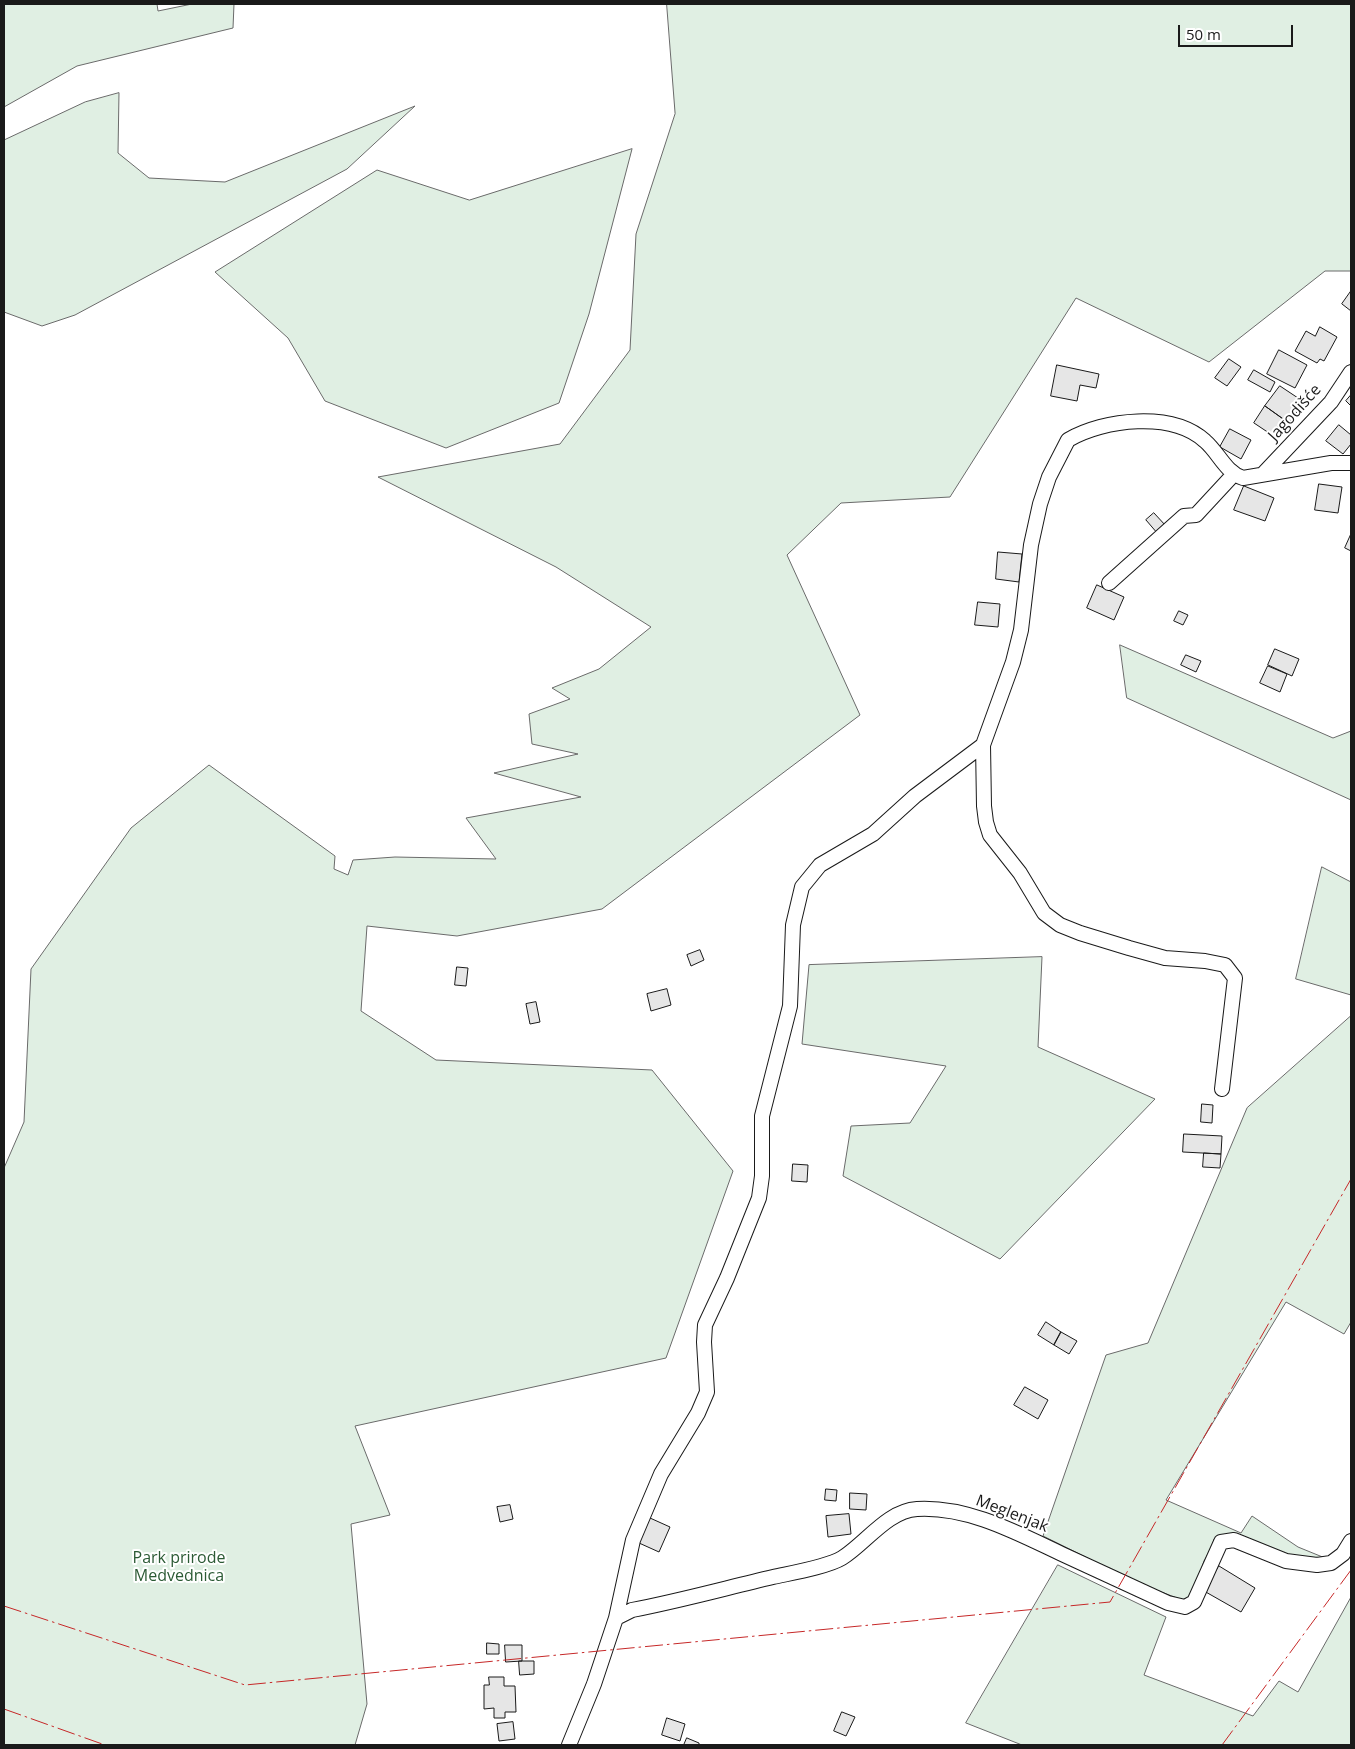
<!DOCTYPE html>
<meta charset="utf-8">
<style>
body{margin:0}
#map{position:relative;width:1355px;height:1749px;overflow:hidden;background:#fff;font-family:"Open Sans",sans-serif}
canvas{display:block}
.frame{position:absolute;inset:0;border:5px solid #1a1a1a;pointer-events:none}
.scale{position:absolute;left:1178px;top:25px;width:115px;height:22px;box-sizing:border-box;border:2px solid #1a1a1a;border-top:0;padding-left:6px;font-size:15px;line-height:18px;white-space:nowrap;color:#1a1a1a;-webkit-text-stroke:4px #fff;paint-order:stroke}
</style>
<div id="map">
<canvas width="1355" height="1749"></canvas>
<div class="frame"></div>
<div class="scale">50 m</div>
</div>
<script>
const ctx = document.querySelector('canvas').getContext('2d');
ctx.lineJoin = 'round';
function fill(path, color) { ctx.fillStyle = color; ctx.fill(path, 'evenodd'); }
function trace(path, color, width, dash) { ctx.strokeStyle = color; ctx.lineWidth = width; ctx.lineCap = dash ? 'butt' : 'round'; ctx.setLineDash(dash || []); ctx.stroke(path); }
function label(font, color, halo, rows, align = 'center') {
  ctx.font = font + ' "Open Sans",sans-serif'; ctx.lineWidth = 4; ctx.setLineDash([]); ctx.textBaseline = 'middle'; ctx.strokeStyle = halo; ctx.fillStyle = color; for (const [text, x, y, turn = 0] of rows) {
    ctx.save(); ctx.translate(x, y); ctx.rotate((+turn || 0) * Math.PI / 180); ctx.textAlign = isNaN(turn) ? turn : align; if (halo) ctx.strokeText(text, 0, 0); ctx.fillText(text, 0, 0); ctx.restore();
  }
}
const green = new Path2D(`
 M 4,4 L 157,4 L 158,11 L 192,4 L 234,4 L 233,28 L 77,66 L 4,107 Z
 M 667,4 L 1351,4 L 1351,271 L 1325,271 L 1209,362 L 1076,298 L 950,497 L 841,503 L 787,555 L 860,715 L 602,909 L 457,936 L 367,926 L 361,1011 L 436,1060 L 652,1070 L 733,1171 L 666,1358 L 355,1426 L 390,1515 L 351,1524 L 367,1704 L 355,1745 L 4,1745 L 4,1168 L 24,1122 L 31,969 L 131,828 L 209,765 L 335,856 L 334,869 L 348,875 L 353,860 L 395,857 L 496,859 L 466,818 L 581,797 L 494,773 L 578,754 L 532,744 L 529,714 L 570,699 L 552,688 L 599,669 L 651,627 L 556,567 L 378,477 L 560,444 L 630,350 L 636,234 L 675,114 Z
 M 119,93 L 118,153 L 149,178 L 225,182 L 415,106 L 347,169 L 75,315 L 42,326 L 4,312 L 4,140 L 85,102 Z
 M 632,149 L 589,314 L 559,403 L 446,448 L 325,401 L 288,338 L 215,272 L 377,170 L 469,200 Z
 M 1120,645 L 1333,738 L 1351,731 L 1351,800 L 1127,698 Z
 M 1322,867 L 1351,882 L 1351,995 L 1296,979 Z
 M 1042,957 L 1038,1047 L 1155,1099 L 1000,1259 L 843,1176 L 851,1126 L 910,1123 L 946,1066 L 802,1044 L 809,965 Z
 M 1351,1016 L 1351,1322 L 1344,1334 L 1286,1302 L 1166,1500 L 1241,1533 L 1252,1516 L 1298,1547 L 1325,1558 L 1287,1556 L 1234,1536 L 1214,1539 L 1212,1547 L 1204,1561 L 1193,1596 L 1185,1601 L 1140,1584 L 1043,1536 L 1106,1355 L 1148,1343 L 1247,1108 Z
 M 1058,1565 L 1166,1617 L 1144,1675 L 1253,1716 L 1279,1681 L 1298,1692 L 1351,1597 L 1351,1745 L 1022,1745 L 966,1723 Z`);
fill(green, '#e0efe3');
trace(green, '#6a6a6a', 1);
const building = new Path2D(`
 M 1351,291 L 1351,311 L 1342,304 Z
 M 1320,327 L 1337,337 L 1324,361 L 1320,359 L 1317,363 L 1295,351 L 1306,331 L 1315,336 Z
 M 1279,350 L 1307,365 L 1295,388 L 1267,374 Z
 M 1229,359 L 1241,367 L 1227,386 L 1215,378 Z
 M 1057,365 L 1099,374 L 1096,388 L 1080,385 L 1077,401 L 1051,396 Z
 M 1254,370 L 1275,382 L 1270,392 L 1248,380 Z
 M 1280,386 L 1304,402 L 1289,423 L 1265,406 Z
 M 1351,395 L 1351,406 L 1346,401 Z
 M 1265,406 L 1283,419 L 1272,435 L 1254,423 Z
 M 1339,425 L 1351,435 L 1351,444 L 1343,454 L 1326,441 Z
 M 1230,429 L 1251,440 L 1241,459 L 1220,447 Z
 M 1319,484 L 1342,487 L 1338,513 L 1315,510 Z
 M 1244,486 L 1274,498 L 1265,521 L 1234,510 Z
 M 1154,513 L 1166,526 L 1158,534 L 1146,520 Z
 M 1351,534 L 1351,551 L 1345,548 Z
 M 998,552 L 1022,554 L 1019,582 L 996,579 Z
 M 1097,585 L 1124,597 L 1114,620 L 1087,608 Z
 M 978,602 L 1000,604 L 998,627 L 975,625 Z
 M 1179,611 L 1188,615 L 1183,625 L 1174,621 Z
 M 1275,649 L 1299,659 L 1292,676 L 1268,665 Z
 M 1186,655 L 1201,661 L 1196,672 L 1181,665 Z
 M 1268,666 L 1287,674 L 1280,692 L 1260,683 Z
 M 700,950 L 704,960 L 691,966 L 687,955 Z
 M 457,967 L 468,968 L 466,986 L 455,985 Z
 M 667,989 L 671,1005 L 651,1011 L 647,994 Z
 M 536,1002 L 540,1022 L 530,1024 L 526,1004 Z
 M 1202,1104 L 1213,1105 L 1212,1123 L 1201,1122 Z
 M 1184,1134 L 1222,1136 L 1221,1154 L 1183,1152 Z
 M 1204,1153 L 1221,1154 L 1220,1168 L 1203,1167 Z
 M 793,1164 L 808,1165 L 807,1182 L 792,1181 Z
 M 1046,1322 L 1061,1332 L 1054,1345 L 1038,1335 Z
 M 1061,1332 L 1077,1341 L 1069,1354 L 1054,1345 Z
 M 1025,1387 L 1048,1400 L 1038,1419 L 1014,1405 Z
 M 826,1489 L 837,1490 L 836,1501 L 825,1500 Z
 M 850,1493 L 867,1494 L 866,1510 L 850,1509 Z
 M 510,1505 L 513,1519 L 500,1522 L 497,1507 Z
 M 849,1514 L 851,1534 L 828,1537 L 826,1516 Z
 M 650,1518 L 670,1527 L 659,1552 L 639,1543 Z
 M 1219,1566 L 1255,1588 L 1241,1612 L 1204,1591 Z
 M 487,1643 L 499,1644 L 499,1654 L 487,1654 Z
 M 505,1645 L 522,1645 L 522,1661 L 506,1662 Z
 M 519,1661 L 534,1661 L 534,1674 L 520,1675 Z
 M 489,1677 L 504,1677 L 504,1686 L 515,1686 L 516,1712 L 505,1712 L 505,1718 L 494,1718 L 494,1708 L 484,1709 L 484,1685 L 489,1685 Z
 M 842,1712 L 855,1717 L 846,1736 L 834,1731 Z
 M 667,1718 L 685,1724 L 680,1741 L 662,1735 Z
 M 513,1722 L 515,1739 L 499,1741 L 497,1724 Z
 M 687,1738 L 699,1743 L 699,1745 L 684,1745 Z`);
fill(building, '#e6e6e6');
trace(building, '#1a1a1a', 1);
const minor = new Path2D(`
 M 1262,475 L 1331,402 L 1351,372
 M 1109,583 L 1184,516 L 1196,515 L 1234,474
 M 983,745 L 984,806 L 986,822 L 990,835 L 1020,873 L 1044,913 L 1060,925 L 1080,933 L 1129,948 L 1165,958 L 1205,961 L 1225,965 L 1235,978 L 1222,1089
 M 616,1618 L 632,1610 C 679,1601 726,1588 773,1577 C 791,1573 827,1567 842,1558 C 866,1543 887,1511 917,1509 C 969,1506 1019,1534 1064,1555 C 1099,1571 1133,1587 1168,1603 L 1185,1607 L 1194,1602 L 1221,1542 L 1234,1540 L 1286,1561 L 1317,1565 L 1331,1563 L 1343,1554 L 1351,1541
 M 569,1745 L 594,1684 L 616,1618 L 633,1540 L 661,1474 L 698,1413 L 707,1392 L 704,1342 L 705,1325 L 727,1278 L 759,1198 L 762,1176 L 762,1116 L 790,1006 L 793,925 L 802,887 L 820,865 L 873,834 L 915,796 L 983,745 L 1013,662 L 1021,630 L 1031,545 L 1040,504 L 1049,477 L 1068,440 C 1104,419 1172,411 1205,441 C 1219,453 1225,472 1243,478 L 1331,463 L 1351,463`);
trace(minor, '#1a1a1a', 16);
trace(minor, '#fff', 14);
trace(new Path2D(`
 M 4,1606 L 245,1685 L 1110,1602 L 1351,1179
 M 4,1709 L 105,1745
 M 1222,1745 L 1351,1570`), '#c62828', 1, [18, 4, 2.5, 4]);
label('16px', '#1a1a1a', '#fff', [
 ["Jagodišće",1295,413,-48],
 ["Meglenjak",1012,1514,21]
]);
label('16px', '#2b5a34', '#fff', [
 ["Park prirode",179,1558],
 ["Medvednica",179,1576]
]);
</script>
